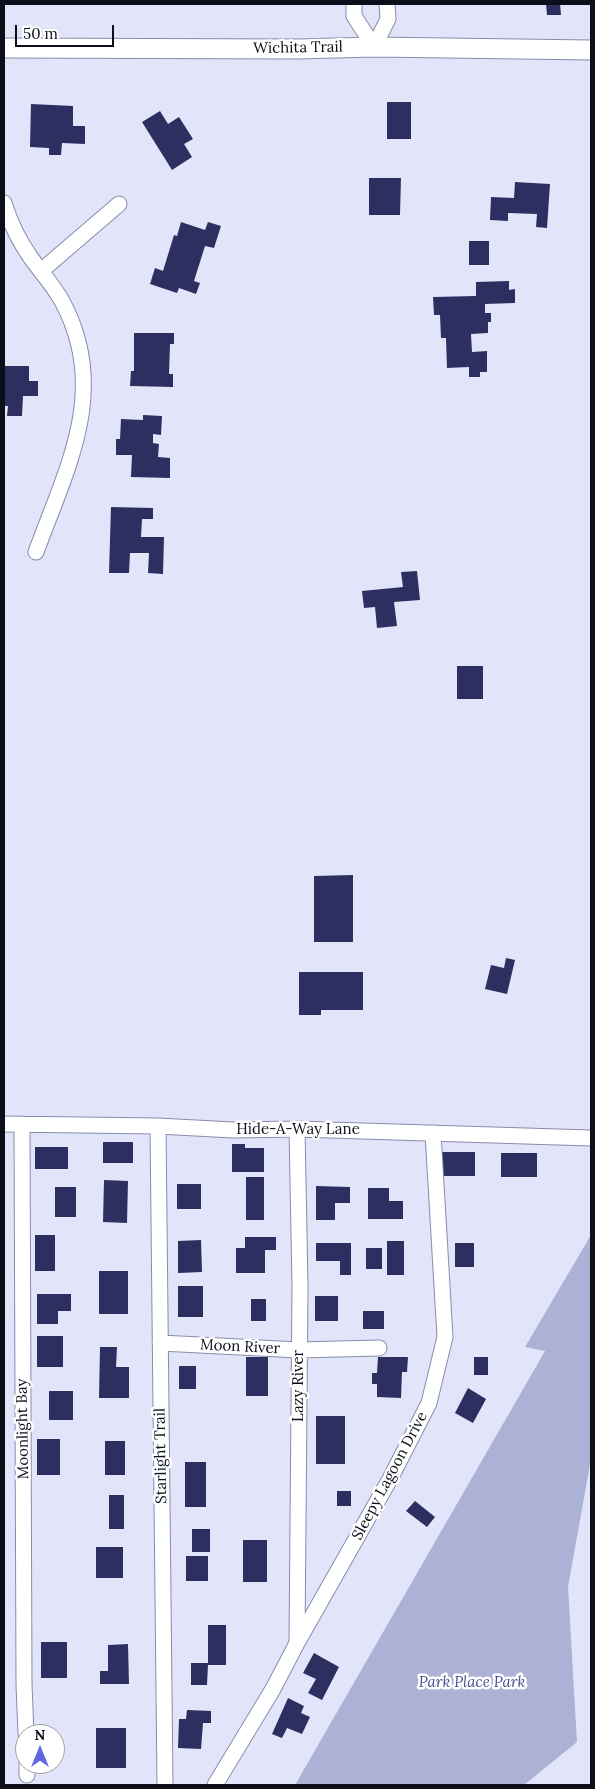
<!DOCTYPE html>
<style>
body{margin:0}
#map{position:relative;width:595px;height:1789px;overflow:hidden;background:#e2e5fa;font-family:Lora,serif}
canvas{display:block}
.frame{position:absolute;inset:0;border:5px solid #0c0e19;pointer-events:none}
.north{position:absolute;left:15px;top:1724px;width:50px;height:50px;box-sizing:border-box;background:#fff;border:1px solid #9e9fa3;border-radius:50%;rotate:0deg;font-size:14px;font-weight:700;line-height:20px;text-align:center;color:#0c0e19}
.north::after{content:'';display:block;margin:auto;width:18px;height:22px;background:#6367df;clip-path:polygon(50% 0,100% 100%,50% 72%,0 100%)}
.scale{position:absolute;left:15px;top:25px;width:99px;height:22px;box-sizing:border-box;border:2px solid #0c0e19;border-top:0;padding-left:6px;font-size:15px;line-height:18px;white-space:nowrap;color:#0c0e19;-webkit-text-stroke:4px #fff;paint-order:stroke}
</style>
<div id="map">
<canvas width="595" height="1789"></canvas>
<div class="frame"></div>
<div class="north">N</div>
<div class="scale">50 m</div>
</div>
<script>
const ctx = document.querySelector('canvas').getContext('2d');
ctx.lineJoin = 'round';
function fill(path, color) { ctx.fillStyle = color; ctx.fill(path, 'evenodd'); }
function trace(path, color, width, dash) { ctx.strokeStyle = color; ctx.lineWidth = width; ctx.lineCap = dash ? 'butt' : 'round'; ctx.setLineDash(dash || []); ctx.stroke(path); }
function label(font, color, halo, rows, align = 'center') {
  ctx.font = font + ' Lora,serif'; ctx.lineWidth = 5; ctx.setLineDash([]); ctx.textBaseline = 'middle'; ctx.strokeStyle = halo; ctx.fillStyle = color; for (const [text, x, y, turn = 0] of rows) {
    ctx.save(); ctx.translate(x, y); ctx.rotate((+turn || 0) * Math.PI / 180); ctx.textAlign = isNaN(turn) ? turn : align; if (halo) ctx.strokeText(text, 0, 0); ctx.fillText(text, 0, 0); ctx.restore();
  }
}
fill(new Path2D(`
 M 591,1235 L 591,1459 L 568,1587 L 577,1742 L 524,1785 L 295,1785 L 545,1351 L 525,1347 Z`), '#acb2d6');
fill(new Path2D(`
 M 546,4 L 560,4 L 561,15 L 547,15 Z
 M 387,102 L 411,102 L 411,139 L 387,139 Z
 M 31,104 L 73,106 L 73,126 L 85,126 L 85,144 L 62,143 L 61,155 L 49,155 L 49,148 L 30,147 Z
 M 160,111 L 168,124 L 179,117 L 193,139 L 184,144 L 192,157 L 172,170 L 142,122 Z
 M 369,178 L 401,178 L 400,215 L 369,215 Z
 M 515,182 L 550,184 L 547,228 L 536,227 L 537,214 L 508,213 L 508,221 L 490,220 L 491,197 L 514,198 Z
 M 181,222 L 205,230 L 208,222 L 221,226 L 214,248 L 205,246 L 194,281 L 200,283 L 196,294 L 179,288 L 177,293 L 150,284 L 155,268 L 163,271 L 174,235 L 177,236 Z
 M 469,241 L 489,241 L 489,265 L 469,265 Z
 M 509,281 L 509,290 L 515,289 L 515,303 L 485,304 L 485,313 L 491,313 L 491,322 L 488,322 L 488,333 L 471,334 L 472,352 L 487,351 L 487,372 L 480,372 L 480,377 L 469,377 L 469,367 L 447,368 L 446,338 L 441,338 L 440,315 L 434,315 L 433,297 L 476,296 L 476,282 Z
 M 134,333 L 174,333 L 174,344 L 170,344 L 169,374 L 173,374 L 173,387 L 130,386 L 131,371 L 134,371 Z
 M 4,366 L 29,366 L 29,381 L 38,381 L 38,396 L 23,396 L 22,416 L 7,416 L 8,406 L 4,406 Z
 M 143,415 L 162,416 L 161,435 L 153,434 L 153,443 L 159,444 L 158,457 L 170,458 L 170,478 L 131,477 L 132,455 L 116,455 L 116,439 L 120,439 L 121,419 L 143,420 Z
 M 111,507 L 153,508 L 153,519 L 142,519 L 141,537 L 164,537 L 163,574 L 148,573 L 149,553 L 130,553 L 129,573 L 109,573 Z
 M 417,571 L 420,600 L 394,602 L 397,626 L 377,628 L 375,607 L 364,608 L 362,591 L 403,587 L 401,572 Z
 M 457,666 L 483,666 L 483,699 L 457,699 Z
 M 353,875 L 353,942 L 314,942 L 314,876 Z
 M 506,958 L 515,960 L 507,994 L 485,989 L 491,965 L 504,968 Z
 M 299,972 L 363,972 L 363,1010 L 321,1010 L 321,1015 L 299,1015 Z
 M 103,1142 L 133,1142 L 133,1163 L 103,1163 Z
 M 232,1144 L 245,1144 L 245,1148 L 264,1148 L 264,1172 L 232,1172 Z
 M 35,1147 L 68,1147 L 68,1169 L 35,1169 Z
 M 439,1152 L 475,1152 L 475,1176 L 439,1176 Z
 M 501,1153 L 537,1153 L 537,1177 L 501,1177 Z
 M 246,1177 L 264,1177 L 264,1220 L 246,1220 Z
 M 104,1180 L 128,1181 L 127,1223 L 103,1222 Z
 M 177,1184 L 201,1184 L 201,1209 L 177,1209 Z
 M 316,1186 L 350,1187 L 350,1203 L 335,1203 L 335,1220 L 316,1220 Z
 M 55,1187 L 76,1187 L 76,1217 L 55,1217 Z
 M 368,1188 L 389,1188 L 389,1201 L 403,1201 L 403,1219 L 368,1219 Z
 M 35,1235 L 55,1235 L 55,1271 L 35,1271 Z
 M 245,1237 L 276,1237 L 276,1250 L 265,1250 L 265,1273 L 236,1273 L 236,1248 L 245,1248 Z
 M 201,1240 L 202,1272 L 178,1273 L 178,1241 Z
 M 387,1241 L 404,1241 L 404,1275 L 387,1275 Z
 M 316,1243 L 351,1243 L 351,1275 L 340,1275 L 340,1261 L 316,1261 Z
 M 455,1243 L 474,1243 L 474,1267 L 455,1267 Z
 M 366,1248 L 382,1248 L 382,1269 L 366,1269 Z
 M 99,1271 L 128,1271 L 128,1314 L 99,1314 Z
 M 178,1286 L 203,1286 L 203,1317 L 178,1317 Z
 M 37,1294 L 71,1294 L 71,1311 L 58,1311 L 58,1324 L 37,1324 Z
 M 315,1296 L 338,1296 L 338,1321 L 315,1321 Z
 M 251,1299 L 266,1299 L 266,1321 L 251,1321 Z
 M 363,1311 L 384,1311 L 384,1329 L 363,1329 Z
 M 37,1336 L 63,1336 L 63,1367 L 37,1367 Z
 M 100,1347 L 117,1347 L 116,1367 L 129,1367 L 129,1398 L 99,1398 Z
 M 246,1357 L 268,1357 L 268,1396 L 246,1396 Z
 M 378,1357 L 408,1357 L 407,1372 L 402,1372 L 401,1398 L 377,1397 L 377,1384 L 372,1384 L 372,1373 L 377,1373 Z
 M 474,1357 L 488,1357 L 488,1375 L 474,1375 Z
 M 179,1366 L 196,1366 L 196,1389 L 179,1389 Z
 M 468,1388 L 486,1399 L 473,1423 L 455,1413 Z
 M 49,1391 L 73,1391 L 73,1420 L 49,1420 Z
 M 316,1416 L 345,1416 L 345,1464 L 316,1464 Z
 M 37,1439 L 60,1439 L 60,1475 L 37,1475 Z
 M 105,1441 L 125,1441 L 125,1475 L 105,1475 Z
 M 185,1462 L 206,1462 L 206,1507 L 185,1507 Z
 M 337,1491 L 351,1491 L 351,1506 L 337,1506 Z
 M 109,1495 L 124,1495 L 124,1529 L 109,1529 Z
 M 415,1501 L 435,1517 L 427,1527 L 406,1511 Z
 M 192,1529 L 210,1529 L 210,1552 L 192,1552 Z
 M 243,1540 L 267,1540 L 267,1582 L 243,1582 Z
 M 96,1547 L 123,1547 L 123,1578 L 96,1578 Z
 M 186,1556 L 208,1556 L 208,1581 L 186,1581 Z
 M 208,1625 L 226,1625 L 226,1665 L 208,1665 L 207,1685 L 191,1685 L 191,1663 L 208,1663 Z
 M 41,1642 L 67,1642 L 67,1678 L 41,1678 Z
 M 128,1644 L 129,1684 L 100,1684 L 100,1671 L 108,1671 L 108,1645 Z
 M 314,1653 L 339,1667 L 322,1700 L 308,1693 L 316,1679 L 303,1673 Z
 M 288,1698 L 304,1706 L 301,1713 L 310,1717 L 302,1734 L 287,1728 L 282,1738 L 272,1734 Z
 M 187,1710 L 211,1711 L 211,1723 L 203,1723 L 201,1749 L 178,1748 L 179,1719 L 186,1719 Z
 M 96,1728 L 126,1728 L 126,1768 L 96,1768 Z`), '#2c2f5f');
const minor = new Path2D(`
 M 354,4 L 354,16 L 374,47
 M 374,47 L 388,19 L 387,4
 M 4,203 C 10,222 19,241 31,258 C 41,272 53,285 62,301 C 110,390 67,467 36,552
 M 41,271 L 119,204
 M 4,1124 L 158,1126 L 233,1130 L 297,1129 L 591,1138
 M 22,1124 L 24,1684 L 26,1734
 M 158,1126 L 165,1785
 M 297,1129 L 300,1286 L 297,1641
 M 160,1343 L 299,1350 L 379,1348
 M 27,1764 L 27,1775
 M 215,1785 L 273,1689 L 297,1643 L 390,1479 L 429,1403 L 445,1337 L 433,1133`);
const tertiary = new Path2D(`
 M 4,48 L 297,49 L 374,47 L 591,50`);
trace(minor, '#878cab', 17);
trace(tertiary, '#878cab', 21);
trace(minor, '#fff', 15);
trace(tertiary, '#fff', 19);
label('15px', '#0c0e19', '#fff', [
 ["Wichita Trail",298,48,-1],
 ["Hide-A-Way Lane",298,1130],
 ["Moon River",240,1347,3],
 ["Lazy River",299,1386,-90],
 ["Moonlight Bay",23,1429,-91],
 ["Starlight Trail",161,1456,-91],
 ["Sleepy Lagoon Drive",390,1476,-62]
]);
label('italic 15px', '#4a4f95', '#fff', [
 ["Park Place Park",472,1683]
]);
</script>
